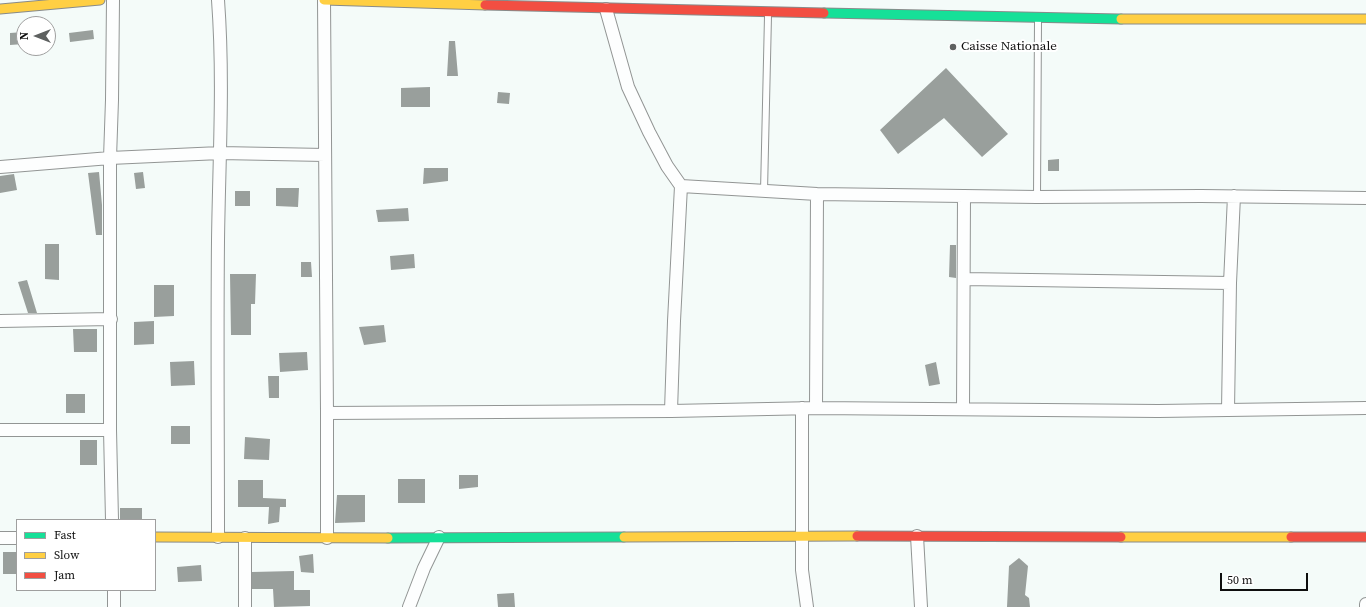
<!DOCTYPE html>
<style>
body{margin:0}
#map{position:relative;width:1366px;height:607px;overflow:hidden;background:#f4fbf9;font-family:"Source Serif 4",serif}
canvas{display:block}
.legend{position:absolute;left:16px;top:519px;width:140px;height:72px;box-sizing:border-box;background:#fff;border:1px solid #9f9f9f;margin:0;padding:5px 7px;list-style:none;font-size:12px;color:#0e0e0e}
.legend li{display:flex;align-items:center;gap:8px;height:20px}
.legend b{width:20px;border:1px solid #9f9f9f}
.north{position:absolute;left:16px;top:16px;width:40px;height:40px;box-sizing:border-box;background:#fff;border:1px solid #9f9f9f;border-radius:50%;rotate:270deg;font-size:11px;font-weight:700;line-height:16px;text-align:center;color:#0e0e0e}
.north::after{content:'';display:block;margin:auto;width:14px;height:18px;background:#5e6160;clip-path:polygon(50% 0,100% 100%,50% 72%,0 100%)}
.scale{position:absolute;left:1220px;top:573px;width:88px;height:18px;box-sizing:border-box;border:2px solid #0e0e0e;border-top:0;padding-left:5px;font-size:12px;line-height:14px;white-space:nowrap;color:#0e0e0e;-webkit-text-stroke:3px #fff;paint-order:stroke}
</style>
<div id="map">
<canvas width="1366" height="607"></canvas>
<ul class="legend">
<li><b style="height:5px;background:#16e098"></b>Fast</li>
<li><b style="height:5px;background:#ffcf43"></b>Slow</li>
<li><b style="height:5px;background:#f24e42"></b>Jam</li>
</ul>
<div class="north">N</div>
<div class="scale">50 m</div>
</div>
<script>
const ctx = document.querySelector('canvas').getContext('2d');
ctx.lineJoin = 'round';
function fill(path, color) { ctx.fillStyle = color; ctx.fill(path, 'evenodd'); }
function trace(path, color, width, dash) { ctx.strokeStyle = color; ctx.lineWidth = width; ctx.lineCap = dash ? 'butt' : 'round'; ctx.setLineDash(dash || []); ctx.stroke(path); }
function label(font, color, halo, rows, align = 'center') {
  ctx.font = font + ' "Source Serif 4",serif'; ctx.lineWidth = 4; ctx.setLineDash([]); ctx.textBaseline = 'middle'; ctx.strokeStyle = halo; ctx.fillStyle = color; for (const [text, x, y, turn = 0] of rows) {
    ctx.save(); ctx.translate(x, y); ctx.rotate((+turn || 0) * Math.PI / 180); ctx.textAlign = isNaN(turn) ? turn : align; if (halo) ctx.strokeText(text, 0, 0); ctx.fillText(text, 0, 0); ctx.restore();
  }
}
fill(new Path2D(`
 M 93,30 L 94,39 L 70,42 L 69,33 Z
 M 24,32 L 24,44 L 10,45 L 10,33 Z
 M 449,41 L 455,41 L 458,76 L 447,76 Z
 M 946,68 L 1008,134 L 982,157 L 944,118 L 898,154 L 880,130 Z
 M 430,87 L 430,107 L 401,107 L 401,88 Z
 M 498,92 L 510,93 L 509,104 L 497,103 Z
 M 1059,159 L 1059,171 L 1048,171 L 1048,160 Z
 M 424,168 L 448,168 L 448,181 L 423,184 Z
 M 99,172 L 102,205 L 102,235 L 96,235 L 88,173 Z
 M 143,172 L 145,188 L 136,189 L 134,173 Z
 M 14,174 L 17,190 L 0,193 L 0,176 Z
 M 276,188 L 299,188 L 298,207 L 276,206 Z
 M 235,191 L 250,191 L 250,206 L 235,206 Z
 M 408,208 L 409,221 L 378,222 L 376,210 Z
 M 45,244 L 59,244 L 59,280 L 45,279 Z
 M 950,245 L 956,245 L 956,278 L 949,277 Z
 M 414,254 L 415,268 L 391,270 L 390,256 Z
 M 301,262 L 311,262 L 312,277 L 301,277 Z
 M 230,274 L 256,274 L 255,304 L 251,304 L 251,335 L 231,335 Z
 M 27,280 L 37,313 L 28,313 L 18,282 Z
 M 154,285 L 174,285 L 174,316 L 154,317 Z
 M 154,321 L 154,344 L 134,345 L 134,322 Z
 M 384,325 L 386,342 L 364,345 L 359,327 Z
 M 73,329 L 97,329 L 97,352 L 74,352 Z
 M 307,352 L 308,370 L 280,372 L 279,353 Z
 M 194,361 L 195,385 L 171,386 L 170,362 Z
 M 936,362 L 940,384 L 929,386 L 925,365 Z
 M 268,376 L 279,376 L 279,398 L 269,398 Z
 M 66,394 L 85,394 L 85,413 L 66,413 Z
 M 171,426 L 190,426 L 190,444 L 171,444 Z
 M 245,437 L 270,439 L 269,460 L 244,459 Z
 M 80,440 L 97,440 L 97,465 L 80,465 Z
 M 459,475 L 478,475 L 478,487 L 459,489 Z
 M 398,479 L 425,479 L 425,503 L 398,503 Z
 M 238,480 L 263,480 L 263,498 L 286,499 L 286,507 L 280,507 L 279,522 L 268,524 L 269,507 L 238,507 Z
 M 337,495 L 365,495 L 365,522 L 335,523 Z
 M 120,508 L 142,508 L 142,520 L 120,520 Z
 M 3,552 L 17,552 L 17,574 L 3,574 Z
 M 313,554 L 314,573 L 301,572 L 299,556 Z
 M 1019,558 L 1028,566 L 1025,595 L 1029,598 L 1030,607 L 1007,607 L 1009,566 Z
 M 201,565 L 202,581 L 178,582 L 177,567 Z
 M 294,571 L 294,590 L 310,590 L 310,606 L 274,607 L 273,589 L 252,589 L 252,572 Z
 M 514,593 L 515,607 L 498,607 L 497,594 Z`), '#999f9c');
const lane = new Path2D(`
 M 764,191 L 768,16
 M 1037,197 L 1038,20`);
const street = new Path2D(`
 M 324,0 L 327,413 L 327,538
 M 606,9 L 628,87 L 649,132 L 667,166 L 681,186 L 674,321 L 671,411
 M 0,167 L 110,158 L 220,153 L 325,155
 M 681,186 L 817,194 L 1037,197 L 1201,196 L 1366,198
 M 964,279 L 1230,283
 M 0,321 L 111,319
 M 802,408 L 802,570 L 807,607
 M 816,408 L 817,194
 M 963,409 L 964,196
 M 1228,410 L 1230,283 L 1234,196
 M 327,413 L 671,411 L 816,408 L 1158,411 L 1366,408
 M 0,430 L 110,430
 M 112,520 L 110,430 L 110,158 L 112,100 L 113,0
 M 917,536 L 921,607
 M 218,537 C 218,439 217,340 218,241 C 219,161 224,80 218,0
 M 0,538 L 17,538
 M 245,538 L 245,607
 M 114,590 L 114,607
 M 409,607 L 424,568 L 439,537
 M 1366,607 L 1366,604`);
const fast = new Path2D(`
 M 824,13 L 1121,19
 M 388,538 L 624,537`);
const slow = new Path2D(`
 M 324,0 L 485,5
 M 0,9 L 100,0
 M 1121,19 L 1366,19
 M 155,537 L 388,538
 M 624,537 L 857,536
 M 1121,537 L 1291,537`);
const jam = new Path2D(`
 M 485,5 L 824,13
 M 857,536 L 1121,537
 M 1291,537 L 1366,537`);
trace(lane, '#929594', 8);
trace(street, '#929594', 14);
trace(fast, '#888b8a', 11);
trace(slow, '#888b8a', 11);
trace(jam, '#888b8a', 11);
trace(lane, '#fdfefe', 6);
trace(street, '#fdfefe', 12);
trace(fast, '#16e098', 9);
trace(slow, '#ffcf43', 9);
trace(jam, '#f24e42', 9);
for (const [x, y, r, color] of [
 [953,47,4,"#5e6160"]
]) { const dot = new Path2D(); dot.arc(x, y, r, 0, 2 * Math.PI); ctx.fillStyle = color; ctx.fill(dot); trace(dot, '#fff', 1.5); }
label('13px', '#0e0e0e', '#fff', [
 ["Caisse Nationale",961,47]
], 'left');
</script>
